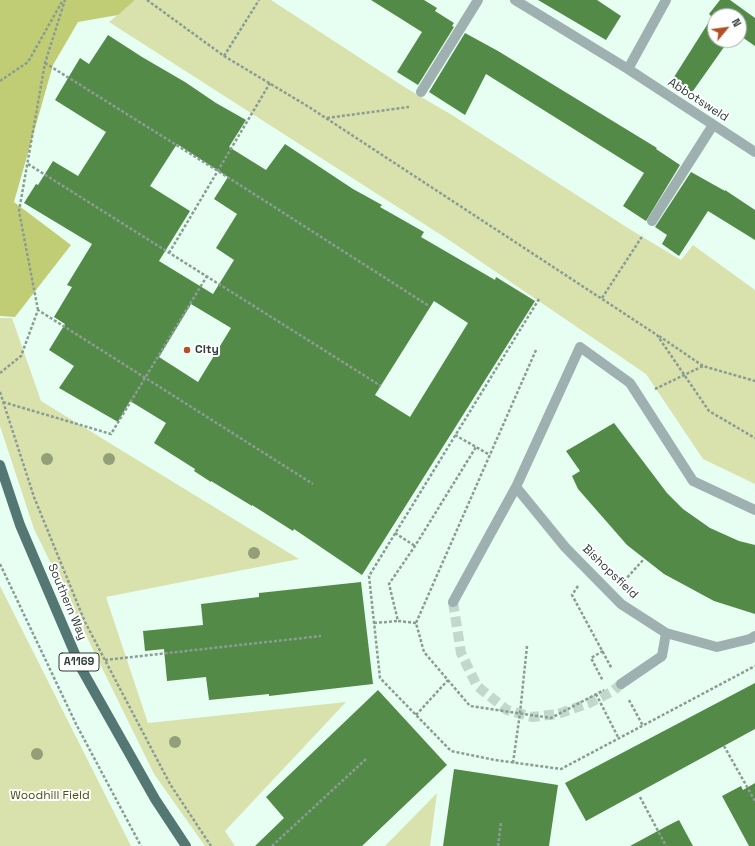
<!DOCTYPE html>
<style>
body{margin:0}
#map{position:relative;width:755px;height:846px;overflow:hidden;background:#e7fef3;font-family:"Space Grotesk",sans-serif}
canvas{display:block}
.north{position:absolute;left:707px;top:8px;width:40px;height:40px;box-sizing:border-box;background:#fff;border:1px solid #abb1ae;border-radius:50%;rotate:61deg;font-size:11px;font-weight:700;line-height:16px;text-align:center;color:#2d3c35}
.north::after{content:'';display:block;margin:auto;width:14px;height:18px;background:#b54f25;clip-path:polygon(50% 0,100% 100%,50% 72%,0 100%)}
</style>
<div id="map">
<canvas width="755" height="846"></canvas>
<div class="north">N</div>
</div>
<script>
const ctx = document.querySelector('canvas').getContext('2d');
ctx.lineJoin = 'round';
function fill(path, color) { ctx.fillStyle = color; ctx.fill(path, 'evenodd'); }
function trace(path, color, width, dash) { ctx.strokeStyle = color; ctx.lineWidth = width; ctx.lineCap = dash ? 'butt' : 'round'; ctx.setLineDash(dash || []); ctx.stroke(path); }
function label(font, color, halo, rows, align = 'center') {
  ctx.font = font + ' "Space Grotesk",sans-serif'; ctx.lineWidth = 4; ctx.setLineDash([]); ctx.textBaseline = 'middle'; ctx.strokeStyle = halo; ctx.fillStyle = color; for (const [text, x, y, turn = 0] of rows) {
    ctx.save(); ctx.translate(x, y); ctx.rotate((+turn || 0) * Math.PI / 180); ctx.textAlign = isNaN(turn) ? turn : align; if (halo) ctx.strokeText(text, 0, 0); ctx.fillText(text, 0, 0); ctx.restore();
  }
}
fill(new Path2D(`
 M 135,0 L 271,0 L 406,88 L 452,115 L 631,230 L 681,260 L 693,245 L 755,290 L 755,484 L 703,459 L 646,374 L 449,240 L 109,22 Z
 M 0,318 L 12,318 L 41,401 L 299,559 L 106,597 L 148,723 L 346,702 L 225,831 L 235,846 L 205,846 L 154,774 L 34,529 L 0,426 Z
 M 0,586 L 131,846 L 0,846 Z
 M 437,793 L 430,846 L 385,846 Z`), '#d9e2ad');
fill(new Path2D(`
 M 0,0 L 135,0 L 118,15 L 78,22 L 53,65 L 14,202 L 71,245 L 15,317 L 0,316 Z`), '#c0cd75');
fill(new Path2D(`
 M 371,0 L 424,0 L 437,8 L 435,11 L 454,23 L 452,26 L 454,27 L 418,85 L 397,72 L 422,32 Z
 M 538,0 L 597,0 L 621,16 L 606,40 Z
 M 720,0 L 730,0 L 755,18 L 755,46 L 739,35 L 739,16 L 715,16 L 715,40 L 729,40 L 688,98 L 669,85 L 712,17 L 709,14 Z
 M 465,33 L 498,51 L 657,148 L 656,149 L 680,165 L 646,221 L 623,206 L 644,173 L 486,74 L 465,115 L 429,92 Z
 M 108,35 L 142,57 L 185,82 L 216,103 L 246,120 L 229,147 L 266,170 L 285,144 L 353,189 L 382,205 L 380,207 L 424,232 L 421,237 L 495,280 L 496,277 L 535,301 L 362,575 L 294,529 L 293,531 L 252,505 L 252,506 L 211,481 L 211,482 L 194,471 L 195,469 L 154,443 L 166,423 L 130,401 L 118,422 L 59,388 L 74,366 L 49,350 L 65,324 L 54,317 L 72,287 L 67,285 L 92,244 L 24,203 L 36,184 L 38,185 L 53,161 L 78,176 L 106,132 L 55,100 L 80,58 L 89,64 ZM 177,144 L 228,177 L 214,199 L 237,214 L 216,248 L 234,260 L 213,294 L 159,261 L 190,211 L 150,186 ZM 434,301 L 468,323 L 410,417 L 375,395 ZM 191,304 L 231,328 L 198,382 L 159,357 Z
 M 691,172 L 725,191 L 725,190 L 755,210 L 755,240 L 708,211 L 679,256 L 662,244 L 667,235 L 655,227 L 657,224 Z
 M 614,423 L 667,493 L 683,509 L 710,528 L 739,541 L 755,545 L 755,614 L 714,601 L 664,574 L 627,545 L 578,489 L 572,476 L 580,471 L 566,451 Z
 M 361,582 L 373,684 L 269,696 L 269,694 L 209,700 L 206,677 L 167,681 L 164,649 L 145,651 L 143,631 L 203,625 L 201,604 L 259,597 L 259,593 Z
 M 755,683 L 755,729 L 586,821 L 565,783 Z
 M 378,690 L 447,765 L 362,846 L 255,846 L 284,818 L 266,797 Z
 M 454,769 L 558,785 L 549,846 L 443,846 Z
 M 755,783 L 755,846 L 749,846 L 722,796 L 741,786 L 743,790 Z
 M 679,820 L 693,846 L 630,846 L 669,825 Z`), '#538a48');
trace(new Path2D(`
 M 453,602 L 461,653 L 477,686 L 507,710 L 532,717 L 558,714 L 589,703 L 613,691 L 621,684`), '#c2d7cd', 10, [10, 5]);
trace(new Path2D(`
 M 147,0 L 224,56 L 309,107 L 657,335 L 709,411 L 755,438
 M 224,56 L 259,0
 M 45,63 L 218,171 L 429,306
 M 0,81 L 28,62 L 63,0
 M 327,118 L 409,107
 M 28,164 L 381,386
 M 169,253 L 270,83
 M 602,298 L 643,235
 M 539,299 L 369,576 L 380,678 L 451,751 L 495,760 L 561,769 L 755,666
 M 38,310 L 19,211 L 45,63 L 65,0
 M 659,336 L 703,366 L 755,381
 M 536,350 L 416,623 L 424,652 L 470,706 L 551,718 L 604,690
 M 0,373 L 21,356 L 38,310 L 313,484
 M 655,389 L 703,366
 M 0,392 L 34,497 L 85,622 L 170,784 L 211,846
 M 3,402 L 111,434 L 207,276
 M 455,435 L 490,455
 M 395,533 L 415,546
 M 0,564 L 76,724 L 141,846
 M 624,581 L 644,559
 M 578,586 L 572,595 L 612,669
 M 374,623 L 398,621
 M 416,623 L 398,621 L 389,584 L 415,546 L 476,447
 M 603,651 L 591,658 L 603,681
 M 105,660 L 321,636
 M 596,694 L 619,739
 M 629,700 L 643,726
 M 416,715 L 448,680
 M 724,746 L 755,801
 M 513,763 L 520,713 L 527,646
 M 640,797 L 666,846
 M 272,846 L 366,759
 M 498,846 L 501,823`), '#8a9d94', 2.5, [3, 2]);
trace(new Path2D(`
 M 515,0 L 628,69 L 755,152
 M 628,69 L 666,0
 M 421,92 L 478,0
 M 652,221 L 713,125
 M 755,510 L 693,481 L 630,383 L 580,347 L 516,487 L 565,547 L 621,604 L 666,633 L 717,647 L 750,639 L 755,636
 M 453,602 L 516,487
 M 621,684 L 662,656 L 666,633`), '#9eb1b0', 10);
trace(new Path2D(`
 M 0,465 L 20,525 L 81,668 L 155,799 L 186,846`), '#547774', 10);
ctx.fillStyle = '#929f77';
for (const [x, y] of [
 [47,459],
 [109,459],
 [254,553],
 [175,742],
 [37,754]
]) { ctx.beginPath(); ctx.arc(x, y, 6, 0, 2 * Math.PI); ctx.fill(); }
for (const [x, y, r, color] of [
 [187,350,4,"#b54f25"]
]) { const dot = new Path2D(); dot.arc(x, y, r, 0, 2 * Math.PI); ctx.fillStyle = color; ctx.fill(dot); trace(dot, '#fff', 1.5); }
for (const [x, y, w] of [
 [79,662,40]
]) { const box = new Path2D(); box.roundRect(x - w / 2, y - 9, w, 18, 3); ctx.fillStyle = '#fff'; ctx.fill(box); trace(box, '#2d3c35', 1); }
label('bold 11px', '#2d3c35', null, [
 ["A1169",79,662]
]);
label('12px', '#2d3c35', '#fff', [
 ["Abbotsweld",698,100,33],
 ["Bishopsfield",610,572,44],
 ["Southern Way",67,602,67]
]);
label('bold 12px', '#2d3c35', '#fff', [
 ["City",195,350]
], 'left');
label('12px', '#4c5211', '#fff', [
 ["Woodhill Field",50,796]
]);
</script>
